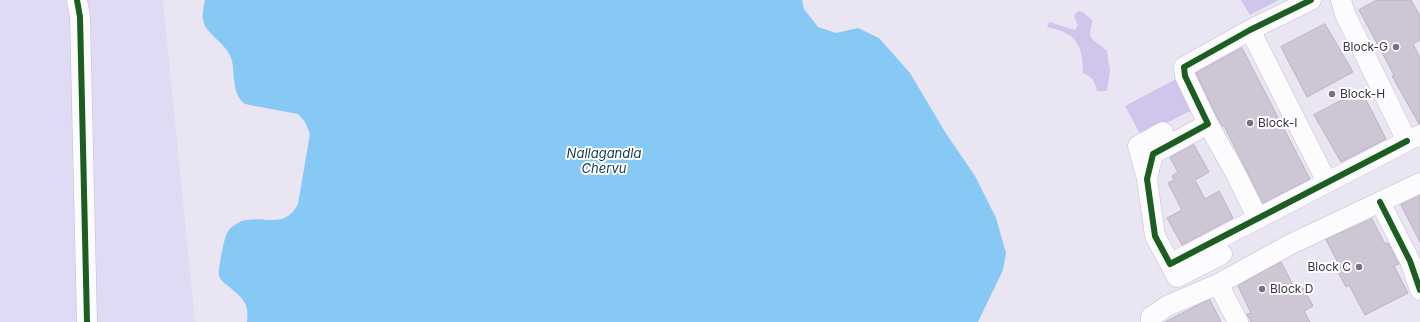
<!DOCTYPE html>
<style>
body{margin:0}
canvas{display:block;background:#e9e5f2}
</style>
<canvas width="1420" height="322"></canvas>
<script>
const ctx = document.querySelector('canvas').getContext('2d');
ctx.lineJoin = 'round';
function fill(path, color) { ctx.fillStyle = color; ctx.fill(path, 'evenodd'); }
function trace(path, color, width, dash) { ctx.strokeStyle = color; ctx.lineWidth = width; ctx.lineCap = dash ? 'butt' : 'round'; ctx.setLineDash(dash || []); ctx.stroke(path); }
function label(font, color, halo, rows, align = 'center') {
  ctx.font = font + ' Inter,sans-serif'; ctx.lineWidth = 4; ctx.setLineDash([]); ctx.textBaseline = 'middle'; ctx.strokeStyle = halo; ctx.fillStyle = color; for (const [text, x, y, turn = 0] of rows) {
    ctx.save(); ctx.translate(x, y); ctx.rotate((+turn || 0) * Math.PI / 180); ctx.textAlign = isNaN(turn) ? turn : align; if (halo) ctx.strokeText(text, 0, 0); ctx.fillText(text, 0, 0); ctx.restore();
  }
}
fill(new Path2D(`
 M 0,0 L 163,0 L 195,322 L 0,322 Z`), '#e1daf5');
fill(new Path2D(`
 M 1241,0 L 1279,0 L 1250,15 Z
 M 1079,11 L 1084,13 L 1093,21 C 1085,42 1095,39 1107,51 L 1110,70 L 1107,91 L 1097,91 C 1095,81 1092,77 1083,73 C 1083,44 1076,33 1047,27 L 1049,22 L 1075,30 L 1078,25 L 1074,17 L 1076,13 Z
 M 1176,79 L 1192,110 L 1141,136 L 1125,106 Z`), '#d0c6ec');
fill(new Path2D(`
 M 205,0 L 802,0 L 804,9 L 818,27 L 836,33 L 858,28 L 879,38 L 910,73 L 945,132 L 975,176 L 996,218 L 1006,253 L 1003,270 L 978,322 L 247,322 C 250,302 241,297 227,285 C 223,282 220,280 219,275 C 218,269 224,239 227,233 C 230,227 239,221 247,220 C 267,216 285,229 298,204 L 310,134 L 305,122 L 298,114 L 245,104 C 232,94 235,76 232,61 C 228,43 204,34 203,19 C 202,13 204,6 205,0 Z`), '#86c9f4');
const building = new Path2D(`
 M 1377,0 L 1411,0 L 1420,16 L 1420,40 L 1413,44 L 1420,58 L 1420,124 L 1419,124 L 1392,76 L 1394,75 L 1359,10 Z
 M 1325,24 L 1353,72 L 1307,97 L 1281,47 Z
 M 1242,48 L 1310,179 L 1263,203 L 1224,126 L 1223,127 L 1218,119 L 1196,73 Z
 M 1361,90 L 1386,139 L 1341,162 L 1314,115 Z
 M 1194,145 L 1209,172 L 1195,180 L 1205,199 L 1219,191 L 1233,218 L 1182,245 L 1167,218 L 1182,210 L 1168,183 L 1174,180 L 1172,176 L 1178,172 L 1170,158 Z
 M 1420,196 L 1420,242 L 1401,205 Z
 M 1372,219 L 1385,244 L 1388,243 L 1399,264 L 1394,266 L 1408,293 L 1365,315 L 1349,285 L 1346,287 L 1337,270 L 1341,268 L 1326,240 Z
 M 1281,262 L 1295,289 L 1302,286 L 1313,306 L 1304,311 L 1310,322 L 1251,322 L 1247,314 L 1251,313 L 1238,286 Z
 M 1210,300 L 1221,322 L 1165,322 L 1200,304 Z`);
fill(building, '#cfc6d5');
trace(building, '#bbb2c2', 1);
const minor = new Path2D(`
 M 77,0 L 80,17 L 87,322
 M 1311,0 L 1250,30 L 1184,67 L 1185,76 L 1208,124 L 1153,154 L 1147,179 L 1155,236 L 1170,264 L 1407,141
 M 1341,0 L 1345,14 L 1407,141 L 1420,135
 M 1250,30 L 1327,182
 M 1208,124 L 1237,176 L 1258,219
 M 1146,175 L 1138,146 L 1163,132
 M 1380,202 L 1410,261 L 1420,290
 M 1170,264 L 1177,277 L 1222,254
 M 1151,322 L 1151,317 L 1167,306 L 1218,284
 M 1238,322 L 1218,284 L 1291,244 L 1420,183`);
trace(minor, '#c2bece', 21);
trace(minor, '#fcfbfd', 20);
trace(new Path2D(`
 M 77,0 L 80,17 L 87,322
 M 1311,0 L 1250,30 L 1184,67 L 1185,76 L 1208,124 L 1153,154 L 1147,179 L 1155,236 L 1170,264 L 1407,141
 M 1380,202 L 1410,261 L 1420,290`), '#1b5e20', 6);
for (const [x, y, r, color] of [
 [1396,47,4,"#777184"],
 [1332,94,4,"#777184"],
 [1250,123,4,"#777184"],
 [1359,267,4,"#777184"],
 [1262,289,4,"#777184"]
]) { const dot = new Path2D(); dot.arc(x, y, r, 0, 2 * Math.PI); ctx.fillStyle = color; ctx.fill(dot); trace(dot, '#fff', 1.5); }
label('12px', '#393349', '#fff', [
 ["Block-G",1388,47,"right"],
 ["Block-H",1340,94],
 ["Block-I",1258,123],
 ["Block C",1351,267,"right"],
 ["Block D",1270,289]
], 'left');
label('italic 13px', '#0f3950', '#fff', [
 ["Nallagandla",604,154],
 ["Chervu",604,169]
]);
</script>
